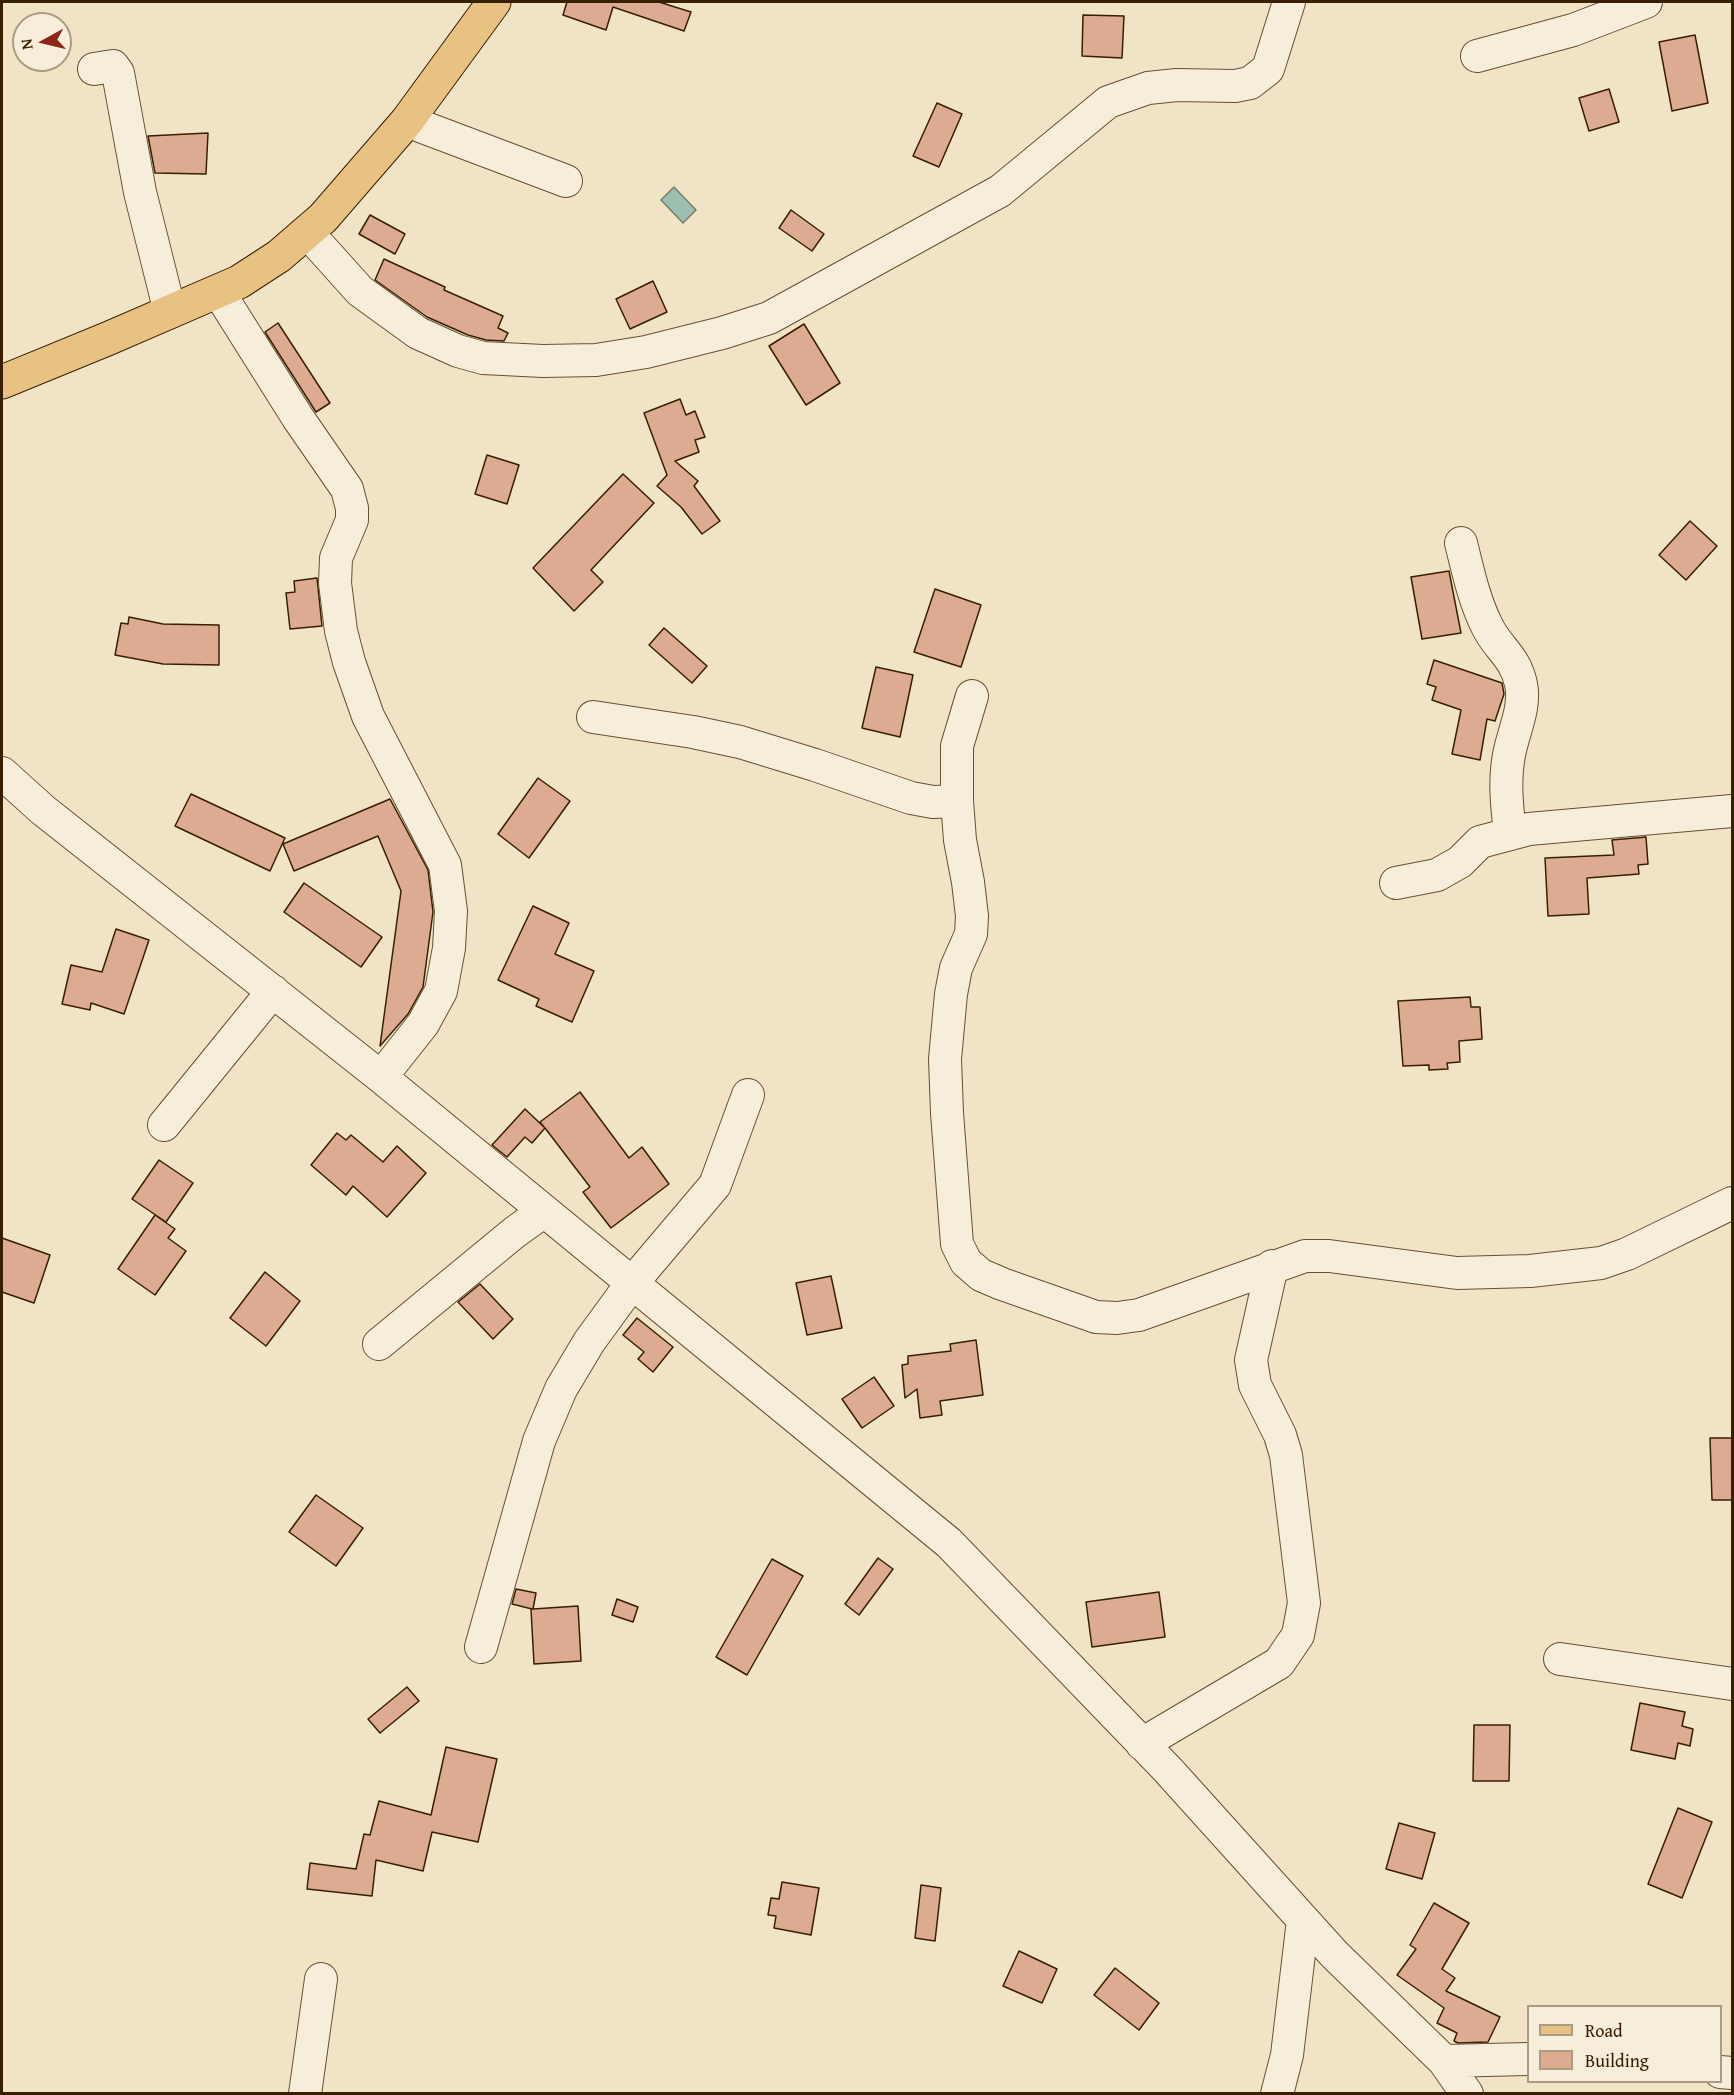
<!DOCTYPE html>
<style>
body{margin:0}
#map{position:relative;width:1734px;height:2095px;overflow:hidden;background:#f1e4c6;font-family:"Gentium Book Plus",serif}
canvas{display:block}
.frame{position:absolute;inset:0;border:3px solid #381f01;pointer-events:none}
.legend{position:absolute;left:1527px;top:2005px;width:195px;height:78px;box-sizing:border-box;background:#f6edda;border:2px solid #aa9b83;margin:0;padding:8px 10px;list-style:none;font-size:18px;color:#381f01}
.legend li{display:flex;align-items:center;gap:12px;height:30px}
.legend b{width:30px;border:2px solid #aa9b83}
.north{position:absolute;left:12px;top:12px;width:60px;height:60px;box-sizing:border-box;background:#f6edda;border:2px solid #aa9b83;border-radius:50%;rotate:262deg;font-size:16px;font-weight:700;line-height:24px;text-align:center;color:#381f01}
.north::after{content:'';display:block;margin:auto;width:21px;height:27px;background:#8f2418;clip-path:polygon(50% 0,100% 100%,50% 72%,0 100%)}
</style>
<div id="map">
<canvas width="1734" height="2095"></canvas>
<div class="frame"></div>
<ul class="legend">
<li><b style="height:8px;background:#e8c283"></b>Road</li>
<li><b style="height:16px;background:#ddab91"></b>Building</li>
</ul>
<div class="north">N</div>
</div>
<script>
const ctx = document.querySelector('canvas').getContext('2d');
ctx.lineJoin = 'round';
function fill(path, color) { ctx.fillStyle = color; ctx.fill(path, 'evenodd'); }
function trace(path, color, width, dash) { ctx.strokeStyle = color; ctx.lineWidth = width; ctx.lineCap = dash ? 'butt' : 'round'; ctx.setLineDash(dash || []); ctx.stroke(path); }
const water = new Path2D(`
 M 674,187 L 696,210 L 683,223 L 661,200 Z`);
fill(water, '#9bbfb0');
trace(water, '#737f6a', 1.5);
const building = new Path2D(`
 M 567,2 L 659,2 L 691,12 L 684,31 L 613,7 L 606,30 L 563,15 Z
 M 1083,15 L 1124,16 L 1122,58 L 1082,56 Z
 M 1695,35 L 1708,103 L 1672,111 L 1659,42 Z
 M 1609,89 L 1619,122 L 1589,131 L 1579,98 Z
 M 937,103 L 962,114 L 939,167 L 913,156 Z
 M 208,133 L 206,174 L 155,173 L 148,136 Z
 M 791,210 L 824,234 L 812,251 L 779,228 Z
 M 370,215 L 405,234 L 395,254 L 359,234 Z
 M 384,259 L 445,287 L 444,290 L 503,316 L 498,328 L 508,333 L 504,341 L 486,340 L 468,335 L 427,317 L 375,280 Z
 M 653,281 L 667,312 L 630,329 L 616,299 Z
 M 278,323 L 330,403 L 316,412 L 265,332 Z
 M 804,324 L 840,383 L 806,405 L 769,346 Z
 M 680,399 L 686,415 L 695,411 L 705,437 L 695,440 L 699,452 L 675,461 L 698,481 L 694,486 L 720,521 L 702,534 L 681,507 L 657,486 L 667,475 L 644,413 Z
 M 487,455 L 519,465 L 507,504 L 475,494 Z
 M 623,474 L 654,503 L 591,570 L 603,582 L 574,611 L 533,568 Z
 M 1690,521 L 1717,546 L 1686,580 L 1659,555 Z
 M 1449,571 L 1461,633 L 1422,639 L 1411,577 Z
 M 317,578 L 322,626 L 290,629 L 286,593 L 295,592 L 294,581 Z
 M 935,589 L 981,605 L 961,667 L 914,652 Z
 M 129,617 L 163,624 L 219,625 L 219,665 L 163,664 L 115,655 L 121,623 L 128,624 Z
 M 664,628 L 707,666 L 692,683 L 649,645 Z
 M 1434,660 L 1502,683 L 1504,694 L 1495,721 L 1487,719 L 1480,760 L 1452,754 L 1461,710 L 1432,700 L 1436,687 L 1427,684 Z
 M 876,667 L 913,675 L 900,737 L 862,728 Z
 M 538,778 L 570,801 L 529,858 L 498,834 Z
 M 191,794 L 285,838 L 270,871 L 175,826 Z
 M 390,799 L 428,870 L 433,912 L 423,987 L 408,1014 L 380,1046 L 401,891 L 378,836 L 294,871 L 283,844 Z
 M 1646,837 L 1648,864 L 1638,865 L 1639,874 L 1587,878 L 1589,914 L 1548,916 L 1545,858 L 1614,855 L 1612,840 Z
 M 304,883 L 382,937 L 361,967 L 284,912 Z
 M 533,906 L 569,923 L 555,954 L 594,971 L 572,1022 L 536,1006 L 539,999 L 498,980 Z
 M 116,929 L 149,940 L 124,1014 L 91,1003 L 90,1010 L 62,1004 L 71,965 L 102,972 Z
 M 1470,997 L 1471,1007 L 1480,1007 L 1482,1039 L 1459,1041 L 1460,1062 L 1447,1063 L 1448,1069 L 1429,1070 L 1429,1065 L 1403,1066 L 1398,1001 Z
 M 580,1092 L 629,1158 L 642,1147 L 669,1184 L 611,1228 L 583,1192 L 590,1187 L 545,1128 L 532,1143 L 525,1137 L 507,1157 L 492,1145 L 525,1109 L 544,1127 L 540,1122 Z
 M 337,1133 L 346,1140 L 351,1135 L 383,1162 L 397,1146 L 426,1173 L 387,1217 L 353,1186 L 346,1195 L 311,1165 Z
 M 159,1160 L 193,1183 L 166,1222 L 132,1199 Z
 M 155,1215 L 175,1229 L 168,1238 L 186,1251 L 155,1295 L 118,1269 Z
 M 2,1238 L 50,1255 L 34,1303 L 2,1292 Z
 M 265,1272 L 300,1301 L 266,1346 L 230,1318 Z
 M 831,1276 L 842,1328 L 807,1335 L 796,1283 Z
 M 480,1284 L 513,1319 L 493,1339 L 458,1302 Z
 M 637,1318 L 673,1347 L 653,1372 L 638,1359 L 644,1352 L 623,1335 Z
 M 976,1340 L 983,1395 L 940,1401 L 942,1415 L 920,1418 L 917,1389 L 905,1398 L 902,1365 L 908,1364 L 908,1356 L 951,1351 L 950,1344 Z
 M 874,1377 L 894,1406 L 862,1428 L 842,1399 Z
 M 1710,1438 L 1732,1438 L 1732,1500 L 1712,1500 Z
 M 316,1495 L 363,1528 L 336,1566 L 289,1532 Z
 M 878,1558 L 893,1569 L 859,1615 L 845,1604 Z
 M 772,1559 L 803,1576 L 747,1675 L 716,1657 Z
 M 516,1589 L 536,1593 L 533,1609 L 578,1606 L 581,1661 L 534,1664 L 531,1609 L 532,1609 L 512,1604 Z
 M 1159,1592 L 1165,1637 L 1092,1647 L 1086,1602 Z
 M 617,1599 L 638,1607 L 633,1622 L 612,1615 Z
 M 407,1687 L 419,1701 L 380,1733 L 368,1719 Z
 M 1640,1703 L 1685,1712 L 1682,1726 L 1693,1729 L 1690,1746 L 1678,1743 L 1675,1759 L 1631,1750 Z
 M 1474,1725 L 1510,1725 L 1509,1781 L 1473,1781 Z
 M 446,1747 L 497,1759 L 478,1842 L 432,1832 L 423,1871 L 376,1860 L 372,1896 L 307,1889 L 310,1863 L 356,1869 L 364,1834 L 370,1835 L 379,1801 L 431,1815 Z
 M 1678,1808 L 1712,1822 L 1682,1898 L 1648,1884 Z
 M 1399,1823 L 1435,1833 L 1422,1879 L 1386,1869 Z
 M 782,1882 L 819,1888 L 811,1935 L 774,1928 L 776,1916 L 768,1915 L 771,1898 L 779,1899 Z
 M 921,1885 L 941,1888 L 935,1941 L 915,1938 Z
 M 1434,1903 L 1469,1923 L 1442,1969 L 1455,1978 L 1446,1991 L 1500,2017 L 1488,2042 L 1458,2043 L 1454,2041 L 1457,2033 L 1437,2023 L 1444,2008 L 1397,1975 L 1416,1949 L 1410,1945 Z
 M 1019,1951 L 1057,1969 L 1042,2003 L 1003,1986 Z
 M 1115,1968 L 1159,2003 L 1139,2030 L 1094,1995 Z`);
fill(building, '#ddab91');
trace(building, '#381f01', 1.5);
const minor = new Path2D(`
 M 1477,56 L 1573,30 L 1646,2
 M 94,69 L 113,66 L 118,73 L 140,192 L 170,312
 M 407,121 L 566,181
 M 307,232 L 360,291 L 418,333 L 458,351 L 483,358 L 543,361 L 596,360 L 646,352 L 722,333 L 769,318 L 1000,191 L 1108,102 L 1148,88 L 1177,85 L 1235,86 L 1250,83 L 1268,69 L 1289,2
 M 218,291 L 298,418 L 347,489 L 352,508 L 352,520 L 336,558 L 335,583 L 341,631 L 349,662 L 368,716 L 445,865 L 451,911 L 449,948 L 441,991 L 423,1024 L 381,1077
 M 1461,543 C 1468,571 1474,600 1487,626 C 1498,649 1515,656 1521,684 C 1526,708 1513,732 1509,755 C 1504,781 1507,807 1510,833
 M 972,696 L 957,746 L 957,801 L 960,840 L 968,882 L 972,916 L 971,934 L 956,968 L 951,994 L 945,1059 L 947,1113 L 957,1244 L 966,1262 L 981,1275 L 1002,1284 L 1096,1317 L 1117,1318 L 1139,1315 L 1305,1256 L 1329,1256 L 1457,1273 L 1530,1271 L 1601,1263 L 1627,1254 L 1732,1203
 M 593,717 L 693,732 L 740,742 L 815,765 L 911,798 L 933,802 L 957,801
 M 2,773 L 43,810 L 381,1077 L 949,1543 L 1168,1770 L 1334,1954 L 1444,2061 L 1467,2094
 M 1396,883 L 1437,875 L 1460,862 L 1480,842 L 1529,829 L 1732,811
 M 164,1125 L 273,991
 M 379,1344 L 515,1232 L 543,1212
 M 481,1647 L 539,1441 L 561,1389 L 589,1342 L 632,1283 L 715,1185 L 748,1095
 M 1560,1659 L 1732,1684
 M 1142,1744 L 1279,1663 L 1298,1635 L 1304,1603 L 1286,1455 L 1280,1435 L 1255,1385 L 1251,1360 L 1272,1266
 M 1444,2061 L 1528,2059
 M 1720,2072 L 1732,2073
 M 305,2094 L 321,1979
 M 1277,2094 L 1287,2055 L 1303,1920`);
const major = new Path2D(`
 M 2,382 L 107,339 L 239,282 L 279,256 L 323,218 L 407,121 L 494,2`);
trace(minor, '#665032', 34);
trace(major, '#381f01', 35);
trace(minor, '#f6edda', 32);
trace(major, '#e8c283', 33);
</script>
